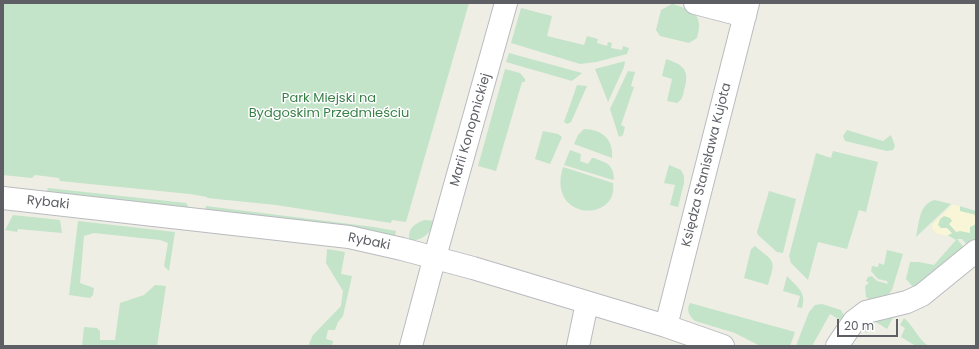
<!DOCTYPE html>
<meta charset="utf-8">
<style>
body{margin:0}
#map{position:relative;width:979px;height:349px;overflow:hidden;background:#eeeee5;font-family:Poppins,sans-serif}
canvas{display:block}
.frame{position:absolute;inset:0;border:4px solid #5d5f65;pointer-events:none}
.scale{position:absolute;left:837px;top:319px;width:61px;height:18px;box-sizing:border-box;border:2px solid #5d5f65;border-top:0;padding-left:5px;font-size:12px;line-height:14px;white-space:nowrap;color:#5d5f65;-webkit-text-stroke:3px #fff;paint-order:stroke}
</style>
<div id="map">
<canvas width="979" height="349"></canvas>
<div class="frame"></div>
<div class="scale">20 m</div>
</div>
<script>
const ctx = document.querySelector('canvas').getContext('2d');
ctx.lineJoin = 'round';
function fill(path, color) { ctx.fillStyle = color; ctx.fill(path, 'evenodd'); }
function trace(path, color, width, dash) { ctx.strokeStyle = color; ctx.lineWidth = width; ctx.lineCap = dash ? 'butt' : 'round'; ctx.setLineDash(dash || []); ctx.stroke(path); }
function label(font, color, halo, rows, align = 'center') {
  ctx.font = font + ' Poppins,sans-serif'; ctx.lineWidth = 3; ctx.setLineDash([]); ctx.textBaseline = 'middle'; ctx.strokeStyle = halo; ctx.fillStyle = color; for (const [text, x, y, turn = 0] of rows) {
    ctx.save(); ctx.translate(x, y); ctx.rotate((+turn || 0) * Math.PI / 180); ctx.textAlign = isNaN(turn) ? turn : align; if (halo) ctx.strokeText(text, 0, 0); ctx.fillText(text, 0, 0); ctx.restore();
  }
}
fill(new Path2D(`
 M 3,3 L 469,3 L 406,222 L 392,220 L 391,223 L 276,205 L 207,198 L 207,197 L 190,194 L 60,181 L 59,178 L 35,175 L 32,178 L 3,175 Z
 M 672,4 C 693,10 704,14 697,38 L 689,43 L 660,36 L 656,30 L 661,10 Z
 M 521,8 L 552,16 L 547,36 L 584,45 L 587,36 L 598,39 L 597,43 L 607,46 L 608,42 L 612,43 L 611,48 L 622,50 L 623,46 L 629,48 L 627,54 L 596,62 L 580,64 L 511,43 Z
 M 509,53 L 582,73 L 572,81 L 506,62 Z
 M 666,59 C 684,65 690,70 684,90 C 683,96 682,100 677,103 L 667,101 L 672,79 L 662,76 Z
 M 625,61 L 624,67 L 608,102 L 595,69 Z
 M 505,69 L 520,73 L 525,79 L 525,82 L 522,82 L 496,171 L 478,166 Z
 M 628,71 L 635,72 L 631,86 L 634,87 L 621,125 L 625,127 L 623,135 L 619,137 L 610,109 Z
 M 577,85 L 587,86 L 571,122 L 567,124 L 564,122 Z
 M 584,129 C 602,129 614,140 612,158 L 574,144 L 578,135 Z
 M 847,130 L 883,141 L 891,135 L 895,146 L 893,150 L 887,151 L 845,141 L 843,136 Z
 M 543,131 L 558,134 L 562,137 L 550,164 L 535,159 Z
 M 570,150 L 581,154 L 580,161 L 588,164 L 592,158 L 594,158 C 608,164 612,163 614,178 L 613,180 L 564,165 Z
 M 833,151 L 878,162 L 866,212 L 859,210 L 847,249 L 818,242 L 808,280 L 791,263 L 789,256 L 816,153 L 831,158 Z
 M 669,165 L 681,170 L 684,176 L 684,183 L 678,207 L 670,205 L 675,185 L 664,183 Z
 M 563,167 L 613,183 C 619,223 546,221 563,167 Z
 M 48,188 L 186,203 L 190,209 L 46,194 Z
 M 769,191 L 796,199 L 783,253 L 777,252 L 758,235 L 757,232 Z
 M 935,200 L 951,204 L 916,237 C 919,224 919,203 935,200 Z
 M 953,204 L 976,211 L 976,239 L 969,247 L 962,239 L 957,239 L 967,251 L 918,287 L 913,287 L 906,279 L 910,262 L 919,262 L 934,265 L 956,240 L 949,236 L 936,234 L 931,228 L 932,224 Z
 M 206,206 L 374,227 L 396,231 L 395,237 L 205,211 Z
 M 13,215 L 60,220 L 62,233 L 18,229 L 17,232 L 5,230 Z
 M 424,220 L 437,221 C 430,232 423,242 409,240 C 408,228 414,224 424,220 Z
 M 78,221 L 175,232 L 169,271 L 164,266 L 168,243 L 160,240 L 94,233 L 84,236 L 80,283 L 94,288 L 93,295 L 90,298 L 69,295 Z
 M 755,246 C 775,263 776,259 768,285 L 744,278 L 751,249 Z
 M 327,249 L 345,252 L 341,274 L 352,276 L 343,316 L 338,322 L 335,330 L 328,330 L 326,339 L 333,341 L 332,346 L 308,346 L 313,335 L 341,306 L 343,291 L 326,263 Z
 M 887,250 L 903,254 L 892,290 L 888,295 L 873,302 L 866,297 L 865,286 L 869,283 L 866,281 L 868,277 L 872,276 L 877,281 L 888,284 L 887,281 L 878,279 L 871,271 L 872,266 L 878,267 L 879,263 L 884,265 Z
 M 787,276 C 797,287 807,292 802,308 L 797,307 L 800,296 L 783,291 Z
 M 155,285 L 166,286 L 157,346 L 82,346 L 84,327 L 97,328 L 100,331 L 100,340 L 115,340 L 120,303 L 144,295 Z
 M 690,303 L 795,332 L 790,346 L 760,346 L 735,333 L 695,321 C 689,316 686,310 690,303 Z
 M 822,304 L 841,310 L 846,319 L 845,323 L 830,314 L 812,346 L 796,346 L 809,312 L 815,305 Z
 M 895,314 L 887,329 L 874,321 L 867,333 L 858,328 L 868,320 Z
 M 904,318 C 914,326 918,340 929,346 L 916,346 L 901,337 L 905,328 L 900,325 Z`), '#c3e4c9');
fill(new Path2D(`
 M 953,204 L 960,206 L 960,211 L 976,215 L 976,224 L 970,227 L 970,233 L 960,231 L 956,232 L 949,224 L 952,221 L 950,218 L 944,216 L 940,219 L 938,225 L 941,228 L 947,228 L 952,233 L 947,236 L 936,234 L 931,228 L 932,224 Z`), '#f8f6d6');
const minor = new Path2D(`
 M 695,3 L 745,16
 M 3,198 L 349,237 L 402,249 L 473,268 L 666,326 L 723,346
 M 666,326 L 748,3
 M 411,346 L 431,271 L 506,3
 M 578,346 L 587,303
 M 837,346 L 854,321 L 866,312 L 907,302 L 922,295 L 976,251`);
trace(minor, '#babbc0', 24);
trace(minor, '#fff', 22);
label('13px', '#398048', '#fff', [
 ["Park Miejski na",329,99],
 ["Bydgoskim Przedmieściu",329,114]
]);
label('13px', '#5d5f65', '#fff', [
 ["Marii Konopnickiej",471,130,-74],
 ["Księdza Stanisława Kujota",707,165,-76],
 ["Rybaki",48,203,6],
 ["Rybaki",369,242,11]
]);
</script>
